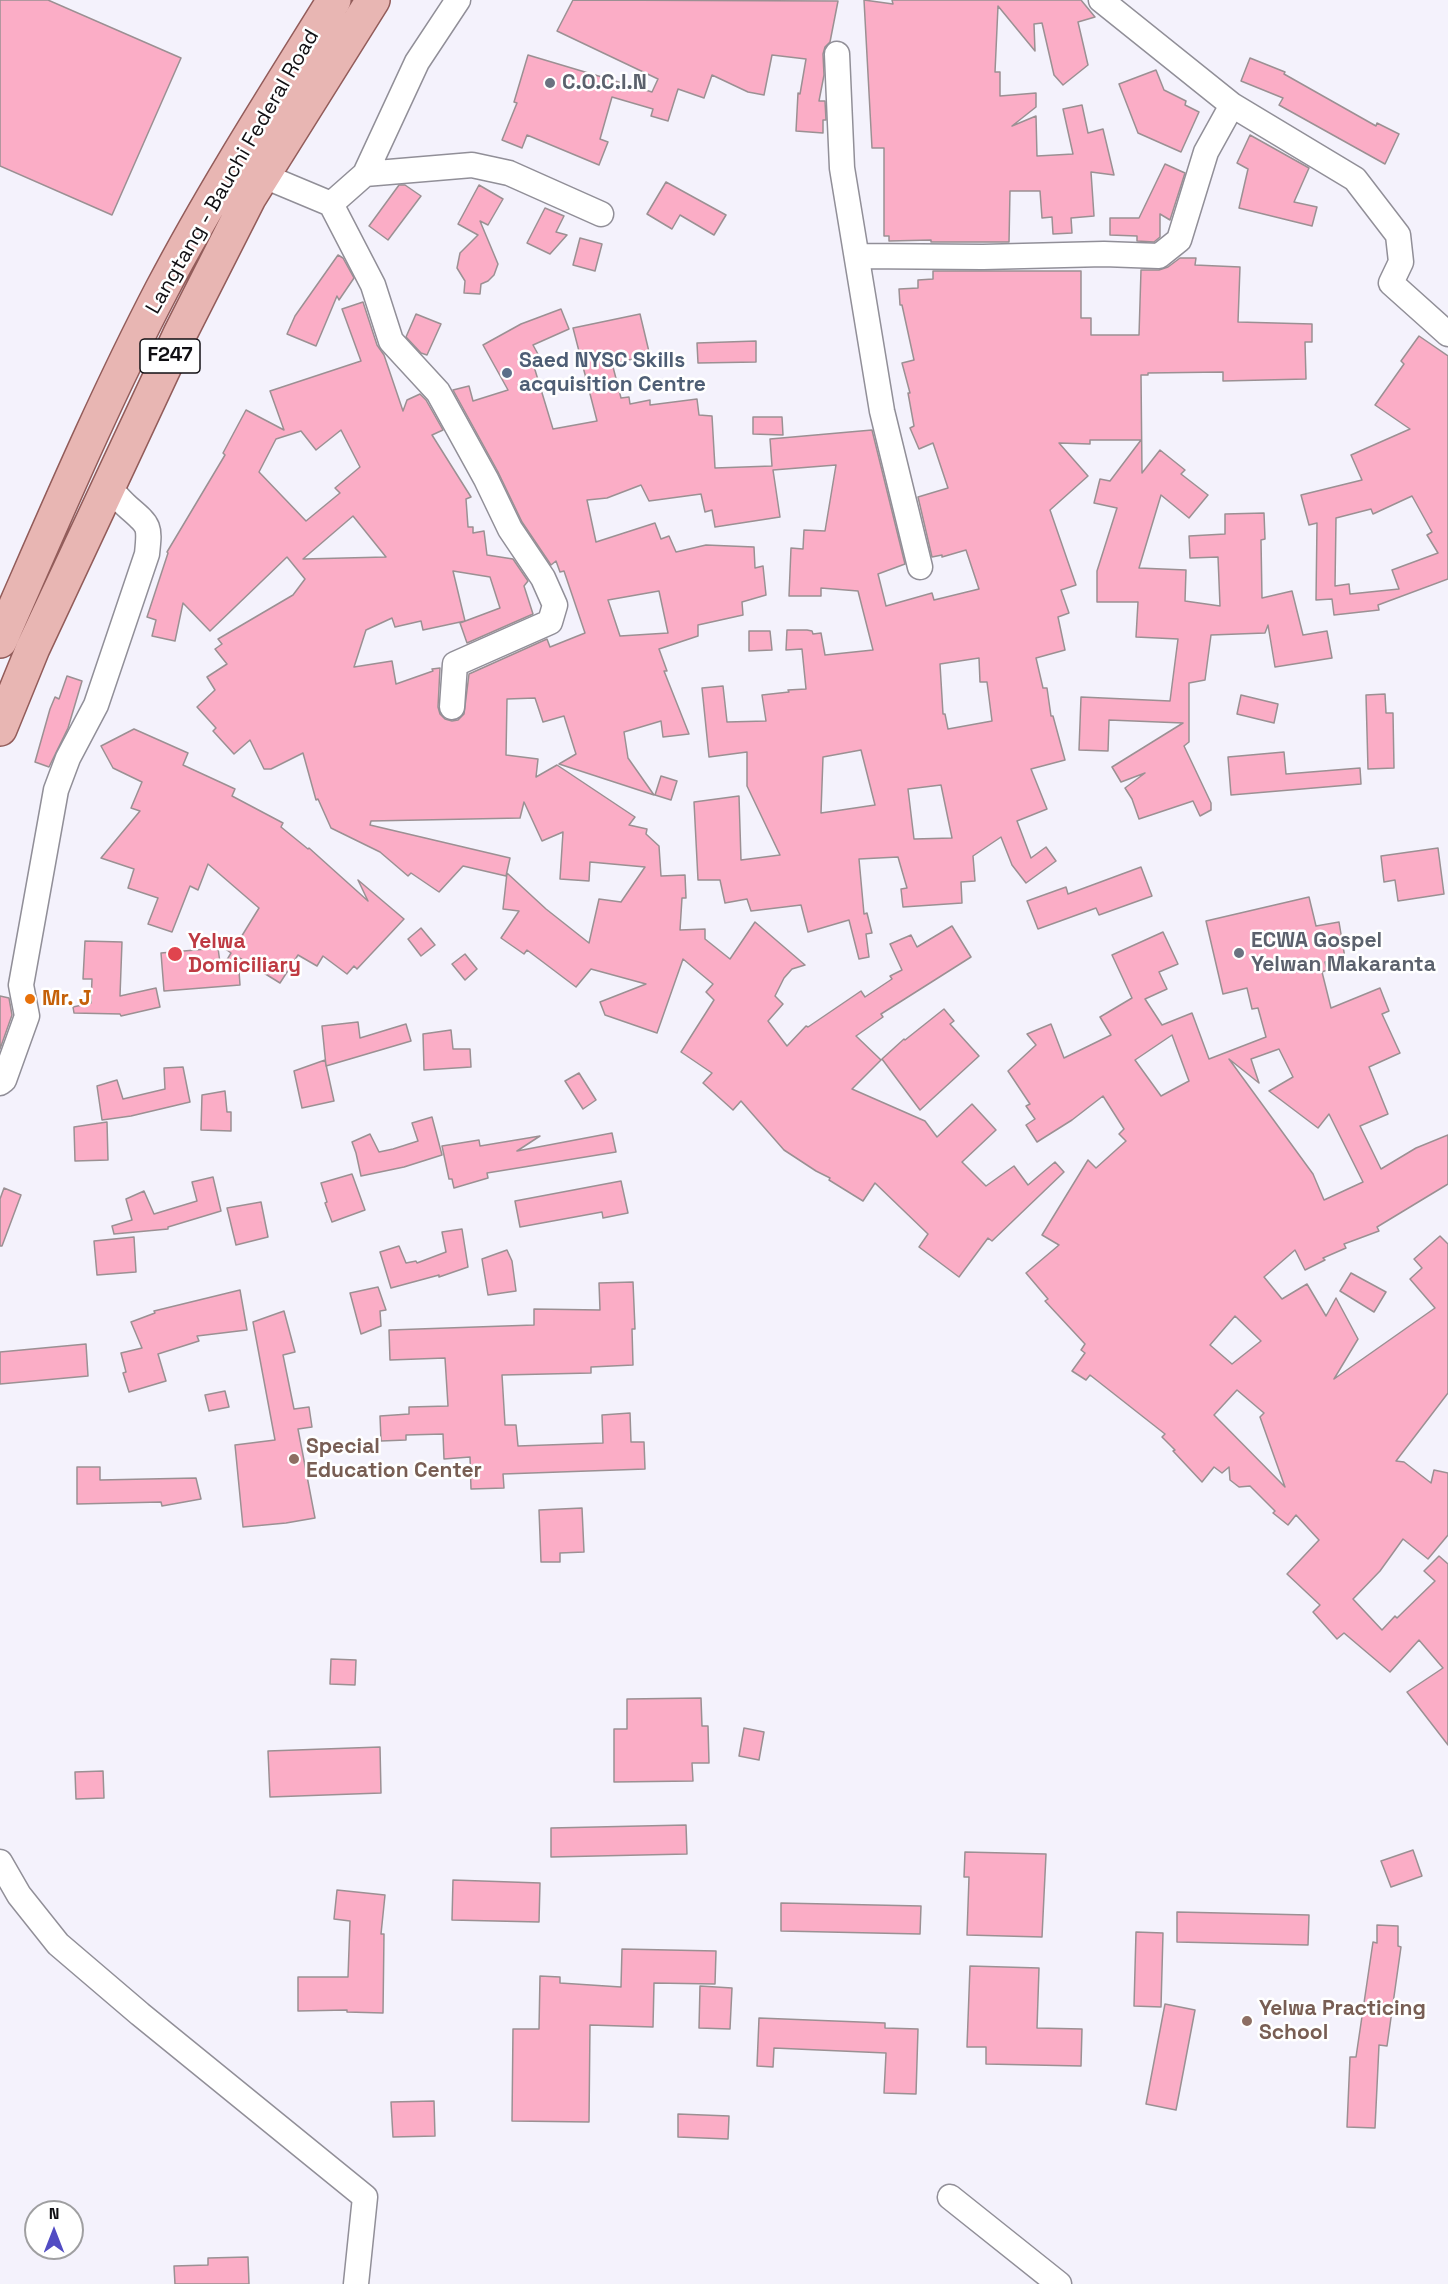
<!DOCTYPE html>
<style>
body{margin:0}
#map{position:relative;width:1448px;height:2284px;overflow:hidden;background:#f4f2fc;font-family:"Space Grotesk",sans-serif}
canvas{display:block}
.north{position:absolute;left:24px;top:2200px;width:60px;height:60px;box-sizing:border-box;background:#fff;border:2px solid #9f9fa1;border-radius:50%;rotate:0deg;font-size:16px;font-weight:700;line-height:24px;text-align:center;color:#100f13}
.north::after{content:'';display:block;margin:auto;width:21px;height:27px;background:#524cc3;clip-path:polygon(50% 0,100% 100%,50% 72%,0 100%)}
</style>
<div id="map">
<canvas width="1448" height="2284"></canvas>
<div class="north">N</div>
</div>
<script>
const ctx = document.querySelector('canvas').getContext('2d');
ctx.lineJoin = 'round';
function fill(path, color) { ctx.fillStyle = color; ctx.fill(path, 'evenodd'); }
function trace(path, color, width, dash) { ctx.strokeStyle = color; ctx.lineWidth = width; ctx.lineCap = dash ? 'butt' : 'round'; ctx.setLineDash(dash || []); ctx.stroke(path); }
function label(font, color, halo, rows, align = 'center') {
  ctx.font = font + ' "Space Grotesk",sans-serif'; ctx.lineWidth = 5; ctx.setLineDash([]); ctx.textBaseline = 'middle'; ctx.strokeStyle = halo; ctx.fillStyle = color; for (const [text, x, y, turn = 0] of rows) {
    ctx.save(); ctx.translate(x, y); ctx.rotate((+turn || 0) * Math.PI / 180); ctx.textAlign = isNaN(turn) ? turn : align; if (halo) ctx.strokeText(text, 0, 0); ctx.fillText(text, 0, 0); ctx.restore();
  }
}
const building = new Path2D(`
 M 0,0 L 48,0 L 181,58 L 112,215 L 0,166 Z
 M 573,0 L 838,1 L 830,42 L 825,47 L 823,54 L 824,75 L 819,101 L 825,101 L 826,120 L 823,120 L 823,133 L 796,131 L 798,93 L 800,94 L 806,59 L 772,55 L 764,95 L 748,92 L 712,75 L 704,98 L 678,89 L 668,121 L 651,116 L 653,109 L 612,97 L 600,139 L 608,142 L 599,165 L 527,135 L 522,148 L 502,140 L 517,103 L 514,102 L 528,55 L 652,92 L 658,79 L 557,31 Z
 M 864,0 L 893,4 L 892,0 L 1081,0 L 1095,17 L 1078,22 L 1088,65 L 1063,85 L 1054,75 L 1042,23 L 1034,24 L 1035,51 L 998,6 L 995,72 L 1000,72 L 1000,96 L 1036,93 L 1036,107 L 1012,126 L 1036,116 L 1037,156 L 1073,154 L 1063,109 L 1082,105 L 1088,133 L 1103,129 L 1114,175 L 1091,172 L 1094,216 L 1071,218 L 1072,233 L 1053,234 L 1052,217 L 1042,218 L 1040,191 L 1010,191 L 1009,242 L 931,242 L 931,240 L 889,241 L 889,236 L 884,236 L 884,148 L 872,148 Z
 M 1250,58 L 1285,72 L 1284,74 L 1376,126 L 1377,123 L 1399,134 L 1385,164 L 1279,105 L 1283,98 L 1241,81 Z
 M 1156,70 L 1164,90 L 1186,101 L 1185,105 L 1199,112 L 1181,152 L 1138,133 L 1119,84 Z
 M 1250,135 L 1309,168 L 1294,202 L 1317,207 L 1312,226 L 1239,208 L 1248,169 L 1237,163 Z
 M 1165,164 L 1185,173 L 1170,220 L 1160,214 L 1160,237 L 1154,242 L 1137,241 L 1137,236 L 1110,235 L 1110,218 L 1139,218 Z
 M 666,182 L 726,215 L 714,235 L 680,215 L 672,229 L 647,214 Z
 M 399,185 L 405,185 L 421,196 L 388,240 L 369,226 Z
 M 479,185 L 503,199 L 488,225 L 480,221 L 498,264 L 494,275 L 488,281 L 481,284 L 480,294 L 464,293 L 465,281 L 457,268 L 460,253 L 478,235 L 458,224 Z
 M 545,208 L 564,216 L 556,232 L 567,235 L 550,254 L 527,243 Z
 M 580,238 L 602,244 L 595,271 L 573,265 Z
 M 338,255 L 343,258 L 354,278 L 339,300 L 337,296 L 316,346 L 287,334 L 295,316 Z
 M 1180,258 L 1196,258 L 1195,265 L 1240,267 L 1238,322 L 1312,324 L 1312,342 L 1305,342 L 1306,379 L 1223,381 L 1223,372 L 1148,373 L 1148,375 L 1141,375 L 1142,473 L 1160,450 L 1185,470 L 1181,474 L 1208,495 L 1189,518 L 1161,495 L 1139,568 L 1186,570 L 1185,601 L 1220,606 L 1218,557 L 1190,558 L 1189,536 L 1225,534 L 1225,514 L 1264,513 L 1265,539 L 1261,540 L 1262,598 L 1292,591 L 1303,635 L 1327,631 L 1332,658 L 1275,667 L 1268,625 L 1265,633 L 1211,635 L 1205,680 L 1189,683 L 1189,742 L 1184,746 L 1211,803 L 1211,810 L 1200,816 L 1193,801 L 1139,819 L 1132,799 L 1125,788 L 1145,773 L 1121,782 L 1112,767 L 1183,723 L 1109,720 L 1108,751 L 1079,750 L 1081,697 L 1170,701 L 1178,639 L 1136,637 L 1138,602 L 1097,602 L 1097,571 L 1117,508 L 1094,503 L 1100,479 L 1110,481 L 1141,440 L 1090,440 L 1090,444 L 1059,443 L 1088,476 L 1050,510 L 1076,585 L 1061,590 L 1069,613 L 1058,617 L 1065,650 L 1036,658 L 1043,688 L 1047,688 L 1051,716 L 1053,716 L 1065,760 L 1031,769 L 1047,809 L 1017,821 L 1031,858 L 1046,847 L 1056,861 L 1026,883 L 1012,865 L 1001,837 L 973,856 L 975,881 L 961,882 L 962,903 L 903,907 L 901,889 L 907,888 L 898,857 L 859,859 L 864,914 L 867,913 L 872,933 L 866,934 L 869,957 L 859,959 L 849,920 L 808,932 L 801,905 L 751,911 L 747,899 L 725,903 L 720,880 L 698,880 L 694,802 L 739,796 L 741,860 L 780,855 L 747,786 L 747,752 L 709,757 L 702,688 L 723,686 L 727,722 L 766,721 L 762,695 L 789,692 L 788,690 L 806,689 L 802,649 L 786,650 L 787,630 L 807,630 L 812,631 L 813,634 L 821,633 L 825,655 L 873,650 L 858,591 L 821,588 L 821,596 L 789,596 L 791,548 L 803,549 L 804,530 L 825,531 L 836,465 L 773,470 L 780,517 L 715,527 L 712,510 L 705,512 L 701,494 L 649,501 L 641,485 L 607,498 L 587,500 L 596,542 L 655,523 L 661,539 L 669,536 L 676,552 L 706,545 L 754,547 L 755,568 L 763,566 L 766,595 L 742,602 L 743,615 L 698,625 L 698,636 L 659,649 L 667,671 L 664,671 L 689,734 L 663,737 L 661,721 L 624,732 L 628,758 L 654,795 L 559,764 L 576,754 L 564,716 L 543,722 L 535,698 L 507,699 L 506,755 L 538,759 L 536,777 L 557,765 L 635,817 L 629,825 L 647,829 L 646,834 L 659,846 L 661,876 L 685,875 L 686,898 L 682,898 L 680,930 L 705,929 L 705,939 L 730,959 L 755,922 L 805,965 L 792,969 L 784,978 L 775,996 L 783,1004 L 768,1021 L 787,1046 L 806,1026 L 808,1027 L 861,991 L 865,997 L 892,979 L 890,976 L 902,970 L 890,944 L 911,935 L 917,947 L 952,926 L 971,957 L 881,1014 L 883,1017 L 856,1036 L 881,1060 L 852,1089 L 925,1121 L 937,1137 L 972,1104 L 996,1130 L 962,1162 L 986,1186 L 1014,1166 L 1028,1185 L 1055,1162 L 1064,1172 L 992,1241 L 988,1238 L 959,1277 L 919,1247 L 928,1234 L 875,1183 L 863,1201 L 829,1180 L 830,1178 L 816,1171 L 784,1150 L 741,1101 L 733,1110 L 703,1083 L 712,1073 L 681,1052 L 714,1000 L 706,992 L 713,984 L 683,959 L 657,1033 L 605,1015 L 600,1002 L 646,984 L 591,969 L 576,987 L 527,950 L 524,954 L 501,938 L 519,911 L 503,909 L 507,873 L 546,909 L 589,943 L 599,899 L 621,902 L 645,867 L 590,862 L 589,881 L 560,879 L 563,832 L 542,841 L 524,802 L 520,818 L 371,821 L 370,825 L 510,858 L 506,876 L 463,866 L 439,892 L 411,873 L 408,876 L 380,852 L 331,828 L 318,799 L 316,800 L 303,753 L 271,769 L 264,769 L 250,740 L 234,754 L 213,731 L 216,728 L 197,707 L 215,690 L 207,677 L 227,664 L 215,649 L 222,644 L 218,639 L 293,595 L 305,579 L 287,557 L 210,631 L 183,603 L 175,641 L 152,636 L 156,620 L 147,617 L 168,553 L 167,552 L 225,455 L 223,453 L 246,410 L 284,430 L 270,391 L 361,361 L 342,309 L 363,302 L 377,345 L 384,355 L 403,411 L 407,400 L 420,394 L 426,400 L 443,430 L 432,435 L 471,497 L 466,499 L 468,527 L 473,527 L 473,533 L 484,531 L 487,555 L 513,559 L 528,581 L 524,586 L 533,614 L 467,643 L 460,623 L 500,608 L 490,577 L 453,571 L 465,621 L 423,630 L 421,621 L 395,627 L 392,618 L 366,630 L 354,667 L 392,661 L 396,684 L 433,671 L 432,669 L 440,668 L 438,707 L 440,714 L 445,719 L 452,721 L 458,720 L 464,714 L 469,674 L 547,639 L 550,647 L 585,633 L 564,571 L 560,572 L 556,561 L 551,565 L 522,522 L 498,472 L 453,390 L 469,386 L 473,401 L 508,390 L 483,345 L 521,324 L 561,309 L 569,329 L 533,345 L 539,356 L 532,360 L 553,429 L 597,421 L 573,328 L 640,314 L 650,356 L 612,363 L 621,398 L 629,397 L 630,404 L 650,400 L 650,405 L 697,399 L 699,415 L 712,416 L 715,468 L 772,466 L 770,439 L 872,430 L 905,564 L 878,574 L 886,606 L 932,593 L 934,600 L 979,589 L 966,550 L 942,557 L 942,555 L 932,557 L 918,497 L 948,488 L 933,443 L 919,449 L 910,428 L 914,426 L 908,393 L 910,393 L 902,363 L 914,360 L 902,305 L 900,305 L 899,289 L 918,288 L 918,280 L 933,279 L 933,271 L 1081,271 L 1081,318 L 1091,318 L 1091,335 L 1139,335 L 1141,270 L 1159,270 L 1168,267 ZM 341,430 L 360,467 L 335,488 L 340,493 L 306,521 L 259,472 L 276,439 L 301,431 L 316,450 ZM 353,516 L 386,557 L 303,559 ZM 659,591 L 668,633 L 620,636 L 608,600 ZM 979,658 L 980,682 L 987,682 L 992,721 L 948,729 L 945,714 L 943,714 L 940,664 ZM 861,750 L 875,805 L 821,813 L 823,757 ZM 941,785 L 952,838 L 914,839 L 908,789 Z
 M 416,314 L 441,324 L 427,355 L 421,353 L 406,337 Z
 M 1419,336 L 1448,356 L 1448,579 L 1378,605 L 1379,610 L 1334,615 L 1332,599 L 1316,600 L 1317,523 L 1309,525 L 1301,495 L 1362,480 L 1351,455 L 1410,429 L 1375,405 L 1404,364 L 1401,361 ZM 1412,496 L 1432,532 L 1427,535 L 1438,553 L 1392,570 L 1399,589 L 1350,594 L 1349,584 L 1335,586 L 1336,518 L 1371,509 L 1373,514 Z
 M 756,341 L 756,362 L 698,363 L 697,343 Z
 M 753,417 L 782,417 L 783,435 L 753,434 Z
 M 749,631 L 770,631 L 772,650 L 749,651 Z
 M 67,676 L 82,681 L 68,728 L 49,767 L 35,762 L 50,709 L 55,697 L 59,699 Z
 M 1385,694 L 1386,713 L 1393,713 L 1394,768 L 1368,769 L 1366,695 Z
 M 1241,695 L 1278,704 L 1274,723 L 1237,714 Z
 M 134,729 L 188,753 L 183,765 L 235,789 L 232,796 L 283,823 L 281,827 L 308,849 L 309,848 L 368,901 L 358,880 L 404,919 L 357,969 L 354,966 L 347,974 L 323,956 L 317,966 L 298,955 L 280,983 L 238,957 L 240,985 L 164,991 L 161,953 L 218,948 L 221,970 L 231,953 L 224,948 L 235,947 L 259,908 L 208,864 L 198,890 L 190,886 L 172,932 L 148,924 L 158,898 L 128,888 L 134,869 L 101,858 L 140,811 L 131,808 L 142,782 L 113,768 L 101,746 Z
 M 1284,752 L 1286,774 L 1360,768 L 1361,784 L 1231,795 L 1228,757 Z
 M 661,776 L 677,781 L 671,800 L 655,795 Z
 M 1438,848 L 1444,894 L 1398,901 L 1395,880 L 1384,882 L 1381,856 Z
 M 1141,867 L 1152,896 L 1099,915 L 1096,908 L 1038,929 L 1027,901 L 1066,887 L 1068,894 Z
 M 1309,897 L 1316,926 L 1339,922 L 1345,958 L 1325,962 L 1327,970 L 1322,972 L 1331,1008 L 1380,988 L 1389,1011 L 1382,1014 L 1400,1053 L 1369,1067 L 1388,1114 L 1360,1126 L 1381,1169 L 1416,1148 L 1448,1135 L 1448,1184 L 1377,1227 L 1379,1231 L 1344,1244 L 1346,1248 L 1323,1258 L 1325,1260 L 1305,1270 L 1295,1250 L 1264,1277 L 1282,1299 L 1307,1284 L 1326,1316 L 1336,1298 L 1358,1339 L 1334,1379 L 1435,1308 L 1410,1279 L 1422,1268 L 1414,1259 L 1440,1236 L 1448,1244 L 1448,1393 L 1396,1461 L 1404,1462 L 1431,1483 L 1434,1470 L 1448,1473 L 1448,1535 L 1428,1559 L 1403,1539 L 1380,1571 L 1353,1599 L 1382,1630 L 1395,1616 L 1397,1618 L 1435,1581 L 1424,1571 L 1439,1556 L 1448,1564 L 1448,1745 L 1407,1692 L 1443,1668 L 1419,1640 L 1390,1672 L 1344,1633 L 1337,1639 L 1313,1612 L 1320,1605 L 1287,1574 L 1319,1540 L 1296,1515 L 1288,1525 L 1273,1513 L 1275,1511 L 1250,1486 L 1239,1487 L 1230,1480 L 1229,1467 L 1222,1473 L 1214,1467 L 1202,1482 L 1173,1451 L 1175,1450 L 1162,1437 L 1165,1434 L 1090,1375 L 1086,1380 L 1072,1371 L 1085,1353 L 1081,1350 L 1085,1344 L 1045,1301 L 1048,1299 L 1026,1273 L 1059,1245 L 1042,1235 L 1088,1160 L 1096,1168 L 1126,1141 L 1119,1134 L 1124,1129 L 1103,1096 L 1072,1120 L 1037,1142 L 1026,1125 L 1035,1119 L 1026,1106 L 1030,1104 L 1008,1071 L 1036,1045 L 1027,1034 L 1051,1024 L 1064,1058 L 1111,1035 L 1100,1017 L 1132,998 L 1112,955 L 1163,932 L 1178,964 L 1159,972 L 1167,989 L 1145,999 L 1162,1025 L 1192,1013 L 1209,1059 L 1266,1037 L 1258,1008 L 1252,1009 L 1247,988 L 1223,994 L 1206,921 ZM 1172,1035 L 1189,1081 L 1161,1096 L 1135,1060 ZM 1279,1049 L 1293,1077 L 1269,1091 L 1318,1128 L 1329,1114 L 1363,1182 L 1324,1200 L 1313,1174 L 1229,1059 L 1259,1083 L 1251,1059 ZM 1235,1316 L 1261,1341 L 1232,1364 L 1210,1345 ZM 1237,1390 L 1264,1413 L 1260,1417 L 1285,1487 L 1214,1415 Z
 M 421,928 L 435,945 L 421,956 L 408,939 Z
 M 85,941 L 122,942 L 120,996 L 156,988 L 160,1007 L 121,1016 L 120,1014 L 74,1013 L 73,1007 L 91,1003 L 92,979 L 83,979 Z
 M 465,954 L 477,969 L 465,980 L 452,964 Z
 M 0,996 L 9,998 L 12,1015 L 0,1049 Z
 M 944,1009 L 954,1021 L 950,1024 L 979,1056 L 920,1110 L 882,1059 L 904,1039 L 905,1040 Z
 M 358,1022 L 360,1038 L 406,1024 L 411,1041 L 326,1066 L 322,1026 Z
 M 451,1030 L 453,1049 L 470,1049 L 471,1067 L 424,1070 L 423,1034 Z
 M 325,1060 L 334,1101 L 302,1108 L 294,1071 Z
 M 183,1067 L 190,1102 L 131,1116 L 102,1120 L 97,1086 L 117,1080 L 123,1099 L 165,1089 L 164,1068 Z
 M 579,1073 L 596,1100 L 583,1109 L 565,1081 Z
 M 225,1091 L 227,1112 L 231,1112 L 231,1131 L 201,1130 L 202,1095 Z
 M 432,1117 L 442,1155 L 404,1167 L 361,1176 L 356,1153 L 352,1142 L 370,1134 L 379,1152 L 393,1149 L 418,1141 L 412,1123 Z
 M 107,1122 L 108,1160 L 75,1161 L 74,1127 Z
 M 612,1133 L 616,1152 L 487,1173 L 488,1178 L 454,1188 L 452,1179 L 449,1179 L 442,1146 L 479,1140 L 480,1146 L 540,1136 L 517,1151 Z
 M 352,1174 L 365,1210 L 332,1222 L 325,1203 L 327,1202 L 321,1183 Z
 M 213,1177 L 221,1211 L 168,1227 L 168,1229 L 114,1234 L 112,1226 L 132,1220 L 126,1199 L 144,1191 L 154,1214 L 197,1201 L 192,1182 Z
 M 621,1181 L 628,1213 L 603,1218 L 602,1212 L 520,1227 L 515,1201 Z
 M 4,1188 L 21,1195 L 2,1246 L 0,1246 L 0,1199 Z
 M 261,1202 L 268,1237 L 236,1245 L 227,1208 Z
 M 462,1229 L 468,1267 L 439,1277 L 439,1275 L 391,1288 L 380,1252 L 399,1246 L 406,1263 L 416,1261 L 417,1263 L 446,1252 L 442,1232 Z
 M 134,1237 L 136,1272 L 97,1275 L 94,1241 Z
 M 507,1250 L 512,1261 L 516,1291 L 488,1295 L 482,1259 Z
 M 1351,1273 L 1386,1292 L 1374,1312 L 1340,1291 Z
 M 633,1282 L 635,1329 L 632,1329 L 633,1365 L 591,1367 L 591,1373 L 502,1375 L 505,1425 L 516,1425 L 518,1446 L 603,1443 L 602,1415 L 630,1413 L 631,1442 L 644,1442 L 645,1469 L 503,1474 L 504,1488 L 471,1489 L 470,1457 L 444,1459 L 443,1434 L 406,1435 L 406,1440 L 381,1441 L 380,1416 L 409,1414 L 409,1407 L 448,1406 L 445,1358 L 390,1360 L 389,1330 L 534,1325 L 534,1309 L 600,1310 L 599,1283 Z
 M 378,1287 L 386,1310 L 380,1311 L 381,1326 L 361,1334 L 350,1293 Z
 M 240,1290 L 247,1330 L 197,1336 L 199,1341 L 158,1354 L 166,1381 L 129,1392 L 123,1373 L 126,1372 L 121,1353 L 142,1348 L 131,1322 L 155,1313 L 154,1311 Z
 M 284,1311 L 295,1352 L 283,1355 L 294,1409 L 309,1407 L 312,1427 L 298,1429 L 315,1518 L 286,1523 L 243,1527 L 235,1445 L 275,1440 L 253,1322 Z
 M 86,1344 L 88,1376 L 0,1384 L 0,1352 Z
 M 225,1391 L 229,1407 L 209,1411 L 205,1395 Z
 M 77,1467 L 100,1467 L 100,1480 L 196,1478 L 201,1499 L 162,1506 L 161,1502 L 77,1504 Z
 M 582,1508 L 584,1552 L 560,1553 L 560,1562 L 541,1562 L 539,1510 Z
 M 331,1659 L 356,1660 L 355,1685 L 330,1684 Z
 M 701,1698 L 702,1726 L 708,1726 L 709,1763 L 692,1763 L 693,1781 L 614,1782 L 614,1729 L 627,1729 L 627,1699 Z
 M 744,1728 L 764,1732 L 759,1760 L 739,1756 Z
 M 380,1747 L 381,1793 L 270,1797 L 268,1751 Z
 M 103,1771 L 104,1798 L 76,1799 L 75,1772 Z
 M 686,1825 L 687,1854 L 551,1857 L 551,1828 Z
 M 1413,1850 L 1422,1876 L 1391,1887 L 1381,1861 Z
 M 965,1852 L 1046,1854 L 1042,1937 L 967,1935 L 969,1877 L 964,1877 Z
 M 453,1880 L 540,1883 L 539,1922 L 452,1920 Z
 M 337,1890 L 385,1895 L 381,1934 L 384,1934 L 383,2013 L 347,2012 L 347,2010 L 298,2011 L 298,1977 L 348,1977 L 350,1921 L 334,1919 Z
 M 781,1903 L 921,1906 L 920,1934 L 781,1931 Z
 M 1177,1912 L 1309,1915 L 1308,1945 L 1177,1942 Z
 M 1377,1925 L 1398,1926 L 1398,1946 L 1401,1947 L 1387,2046 L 1379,2045 L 1375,2128 L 1347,2127 L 1350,2057 L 1356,2057 L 1373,1942 L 1377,1943 Z
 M 1136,1932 L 1163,1933 L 1161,2007 L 1134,2006 Z
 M 622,1949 L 716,1951 L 715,1984 L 654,1983 L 653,2027 L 590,2025 L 589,2122 L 512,2121 L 513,2029 L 539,2029 L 540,1976 L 560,1977 L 560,1983 L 621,1987 Z
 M 970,1966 L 1039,1968 L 1037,2028 L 1082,2029 L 1081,2066 L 986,2064 L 986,2047 L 967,2047 Z
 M 700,1986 L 732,1988 L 730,2029 L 699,2028 Z
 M 1165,2004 L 1195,2010 L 1176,2110 L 1146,2104 Z
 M 759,2018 L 885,2023 L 885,2028 L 918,2029 L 916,2094 L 884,2093 L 886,2053 L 774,2048 L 773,2067 L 757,2066 Z
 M 434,2101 L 435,2136 L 393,2137 L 391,2102 Z
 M 678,2114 L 729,2116 L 728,2139 L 678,2137 Z
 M 248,2257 L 249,2284 L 175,2284 L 174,2266 L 208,2265 L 208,2258 Z`);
fill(building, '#fbadc6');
trace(building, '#9b9093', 1.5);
const minor = new Path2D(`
 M 837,54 L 842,168 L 882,411 L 920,567
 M 1232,105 L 1355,179 L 1398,235 L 1401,262 L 1391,283 L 1448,334
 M 365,174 L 472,165 L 509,173 L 601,214
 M 264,176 L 331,204 L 373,285 L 391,341 L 438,392 L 486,479 L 510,529 L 543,578 L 555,605 L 550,622 L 455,664 L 452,707
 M 331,204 L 365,174 L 417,62 L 458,0
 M 857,256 L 983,257 L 1104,254 L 1159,256 L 1179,240 L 1206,152 L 1232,105 L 1101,0
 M 0,1083 L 4,1080 L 27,1016 L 21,985 L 56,790 L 68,758 L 96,705 L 147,554 C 150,526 150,526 129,508 C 122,502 115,494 109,487
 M 0,1862 L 19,1895 L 58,1944 L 140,2014 L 365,2197 L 356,2284
 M 950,2197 L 1059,2284`);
const primary = new Path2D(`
 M 0,641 C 52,523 102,404 162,289 C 214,190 275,95 334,0
 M 0,729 L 33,648 L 180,334 L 249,198 L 373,0`);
trace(minor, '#918f98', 27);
trace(primary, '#925c5a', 36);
trace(minor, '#fff', 24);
trace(primary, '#e8b6b3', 33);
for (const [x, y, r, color] of [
 [550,83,6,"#6b7280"],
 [507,373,6,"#5c6f8a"],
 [1239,953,6,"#6b7280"],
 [175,954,8,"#e0444e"],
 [30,999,6,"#e8710a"],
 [294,1459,6,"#8d6e63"],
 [1247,2021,6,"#8d6e63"]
]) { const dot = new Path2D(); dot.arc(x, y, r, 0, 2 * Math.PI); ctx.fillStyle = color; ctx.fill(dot); trace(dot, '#fff', 2); }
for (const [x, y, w] of [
 [170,356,60]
]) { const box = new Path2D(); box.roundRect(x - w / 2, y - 17, w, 34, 4.5); ctx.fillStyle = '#fff'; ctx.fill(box); trace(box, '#100f13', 1.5); }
label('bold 20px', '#100f13', null, [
 ["F247",170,356]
]);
label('bold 21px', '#5b616d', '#fff', [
 ["C.O.C.I.N",562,83],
 ["ECWA Gospel",1251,941],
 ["Yelwan Makaranta",1251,965]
], 'left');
label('21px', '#100f13', '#fff', [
 ["Langtang - Bauchi Federal Road",233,172,-60]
]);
label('bold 21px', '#4e5e75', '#fff', [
 ["Saed NYSC Skills",519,361],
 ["acquisition Centre",519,385]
], 'left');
label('bold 21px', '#be3a42', '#fff', [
 ["Yelwa",188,942],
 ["Domiciliary",188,966]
], 'left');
label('bold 21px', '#c56008', '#fff', [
 ["Mr. J",42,999]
], 'left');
label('bold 21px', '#785e54', '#fff', [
 ["Special",306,1447],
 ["Education Center",306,1471],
 ["Yelwa Practicing",1259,2009],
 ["School",1259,2033]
], 'left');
</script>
